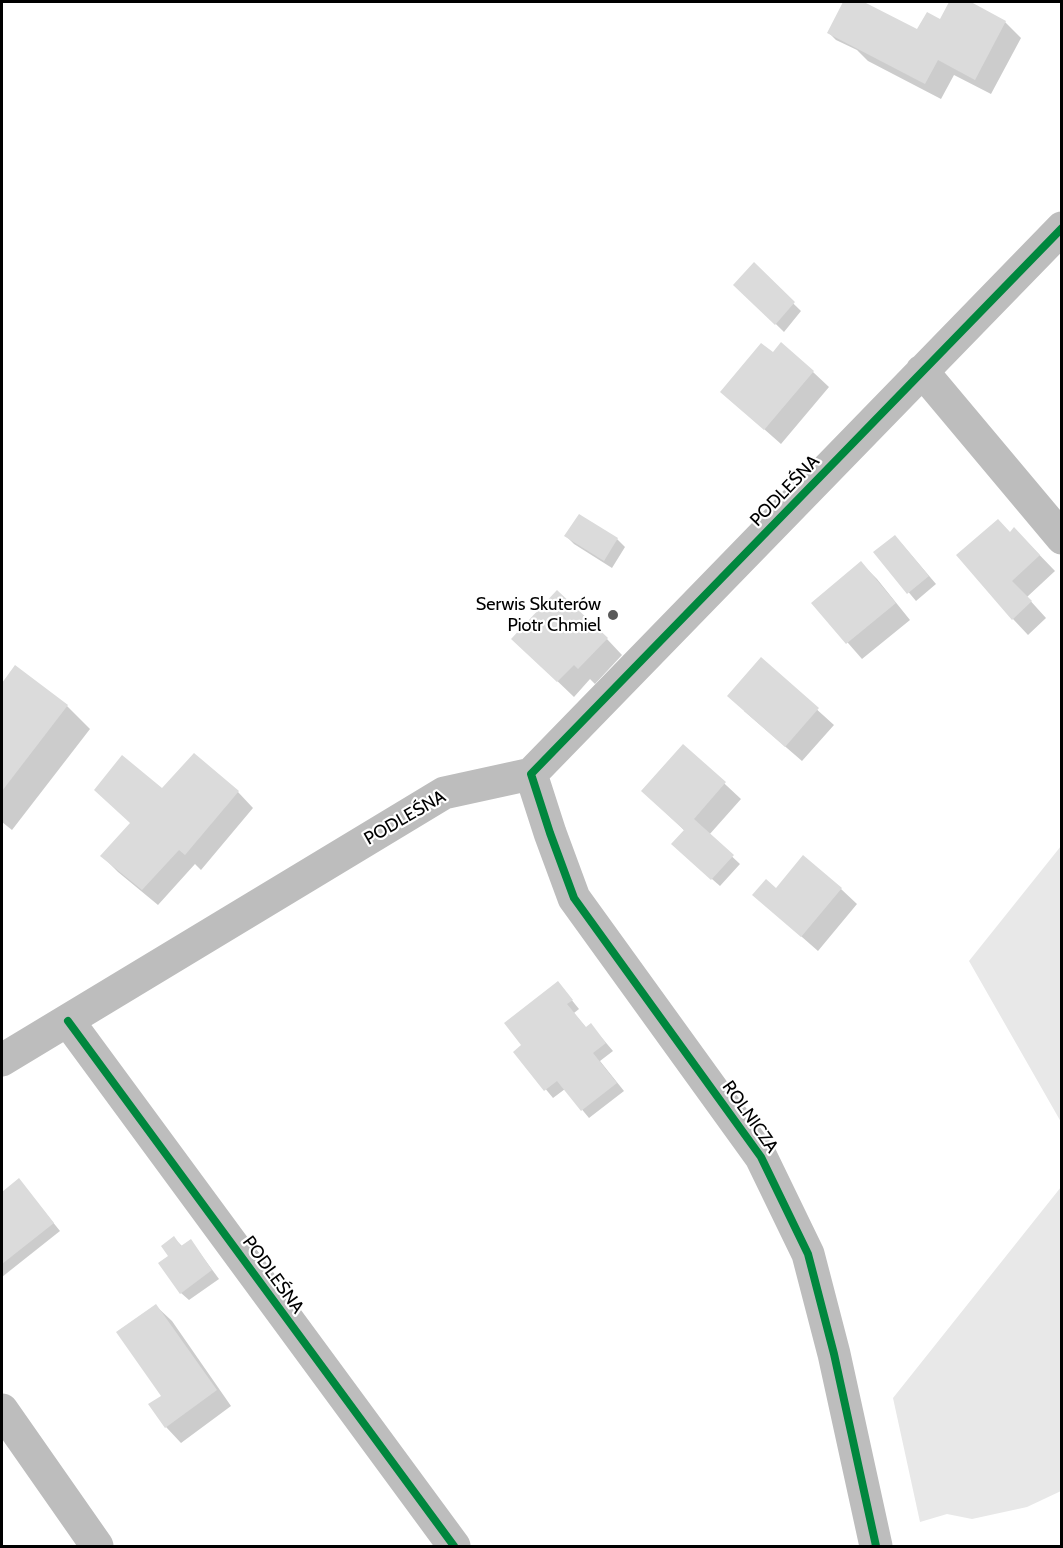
<!DOCTYPE html>
<meta charset="utf-8">
<style>
body{margin:0}
#map{position:relative;width:1063px;height:1548px;overflow:hidden;background:#fff;font-family:Cabin,sans-serif}
canvas{display:block}
.frame{position:absolute;inset:0;border:3px solid #000;pointer-events:none}
</style>
<div id="map">
<canvas width="1063" height="1548"></canvas>
<div class="frame"></div>
</div>
<script>
const ctx = document.querySelector('canvas').getContext('2d');
ctx.lineJoin = 'round';
function fill(path, color) { ctx.fillStyle = color; ctx.fill(path, 'evenodd'); }
function trace(path, color, width, dash) { ctx.strokeStyle = color; ctx.lineWidth = width; ctx.lineCap = dash ? 'butt' : 'round'; ctx.setLineDash(dash || []); ctx.stroke(path); }
function label(font, color, halo, rows, align = 'center') {
  ctx.font = font + ' Cabin,sans-serif'; ctx.lineWidth = 4.5; ctx.setLineDash([]); ctx.textBaseline = 'middle'; ctx.strokeStyle = halo; ctx.fillStyle = color; for (const [text, x, y, turn = 0] of rows) {
    ctx.save(); ctx.translate(x, y); ctx.rotate((+turn || 0) * Math.PI / 180); ctx.textAlign = isNaN(turn) ? turn : align; if (halo) ctx.strokeText(text, 0, 0); ctx.fillText(text, 0, 0); ctx.restore();
  }
}
fill(new Path2D(`
 M 1061,846 L 1061,1122 L 969,961 Z
 M 1061,1187 L 1061,1491 L 1027,1507 L 972,1519 L 947,1514 L 920,1522 L 893,1398 Z`), '#e8e8e8');
fill(new Path2D(`
 M 845,2 L 861,2 L 918,31 L 940,21 L 951,2 L 968,2 L 1005,22 L 1021,38 L 991,94 L 954,75 L 941,99 L 868,61 L 857,50 L 836,40 L 829,33 Z
 M 754,265 L 801,311 L 784,332 L 736,285 Z
 M 773,354 L 813,372 L 829,387 L 781,444 L 722,392 Z
 M 579,516 L 617,539 L 625,547 L 612,568 L 574,544 L 566,536 Z
 M 1010,533 L 1030,545 L 1055,571 L 1027,597 L 1046,618 L 1028,635 L 1013,619 Z
 M 902,544 L 936,584 L 916,601 L 875,552 Z
 M 861,563 L 877,579 L 910,620 L 862,659 L 813,603 Z
 M 607,639 L 622,655 L 595,684 L 590,679 L 574,697 L 529,654 Z
 M 761,659 L 834,725 L 802,761 L 744,711 Z
 M 16,667 L 67,706 L 90,729 L 12,830 L 2,822 L 2,686 Z
 M 684,746 L 741,799 L 709,835 L 740,864 L 720,886 L 681,852 L 685,831 L 643,791 Z
 M 163,790 L 238,792 L 253,808 L 201,870 L 195,864 L 158,905 L 118,872 L 102,856 Z
 M 841,889 L 857,904 L 818,951 L 754,895 L 776,890 Z
 M 558,983 L 579,1009 L 574,1013 L 587,1029 L 591,1025 L 613,1051 L 600,1061 L 624,1091 L 589,1118 L 565,1089 L 553,1098 L 515,1052 L 523,1045 Z
 M 19,1180 L 60,1231 L 2,1277 L 2,1194 Z
 M 174,1238 L 183,1247 L 191,1241 L 219,1279 L 189,1300 L 181,1293 L 170,1256 Z
 M 156,1306 L 172,1321 L 231,1406 L 181,1443 L 166,1427 Z`), '#0003');
fill(new Path2D(`
 M 843,2 L 864,2 L 917,29 L 927,12 L 940,19 L 949,2 L 971,2 L 1006,21 L 975,80 L 938,60 L 925,84 L 827,33 Z
 M 754,262 L 795,302 L 775,325 L 733,285 Z
 M 781,342 L 814,371 L 764,430 L 720,392 L 761,343 L 773,352 Z
 M 579,514 L 618,538 L 604,561 L 564,536 Z
 M 998,519 L 1010,532 L 1014,527 L 1040,555 L 1012,581 L 1032,601 L 1012,620 L 956,555 Z
 M 895,535 L 929,576 L 907,594 L 873,552 Z
 M 861,561 L 896,603 L 846,644 L 811,603 Z
 M 557,590 L 608,638 L 578,669 L 574,665 L 557,682 L 511,639 Z
 M 761,657 L 819,708 L 785,747 L 727,696 Z
 M 15,665 L 68,705 L 2,791 L 2,683 Z
 M 683,744 L 726,782 L 694,819 L 734,855 L 711,880 L 671,844 L 684,830 L 641,791 Z
 M 194,753 L 239,791 L 185,855 L 179,850 L 142,890 L 100,856 L 130,823 L 94,790 L 122,755 L 162,788 Z
 M 803,855 L 842,888 L 801,937 L 752,895 L 766,879 L 776,888 Z
 M 558,981 L 573,1000 L 567,1004 L 586,1027 L 591,1023 L 606,1043 L 593,1053 L 617,1083 L 581,1111 L 557,1081 L 544,1091 L 513,1052 L 521,1045 L 504,1023 Z
 M 19,1178 L 54,1223 L 2,1264 L 2,1192 Z
 M 174,1236 L 181,1246 L 191,1239 L 212,1270 L 180,1294 L 158,1263 L 168,1256 L 161,1246 Z
 M 156,1304 L 217,1390 L 165,1428 L 148,1404 L 161,1396 L 116,1332 Z`), '#dbdbdb');
trace(new Path2D(`
 M 922,371 L 1062,538
 M 531,774 L 550,833 L 574,898 L 761,1157 L 808,1254 L 834,1354 L 876,1546
 M 68,1021 L 454,1546
 M 2,1060 L 444,793 L 531,774 L 1062,228
 M 2,1410 L 97,1546`), '#bdbdbd', 33);
trace(new Path2D(`
 M 68,1021 L 454,1546
 M 876,1546 L 834,1354 L 808,1254 L 761,1157 L 574,898 L 550,833 L 531,774 L 1062,228`), '#00873e', 8);
for (const [x, y, r, color] of [
 [613,615,6,"#595959"]
]) { const dot = new Path2D(); dot.arc(x, y, r, 0, 2 * Math.PI); ctx.fillStyle = color; ctx.fill(dot); trace(dot, '#fff', 2); }
label('18px', '#000', '#fff', [
 ["PODLEŚNA",785,491,-46],
 ["PODLEŚNA",405,818,-30],
 ["ROLNICZA",750,1117,55],
 ["PODLEŚNA",273,1275,54]
]);
label('18px', '#000', '#fff', [
 ["Serwis Skuterów",601,605],
 ["Piotr Chmiel",601,626]
], 'right');
</script>
